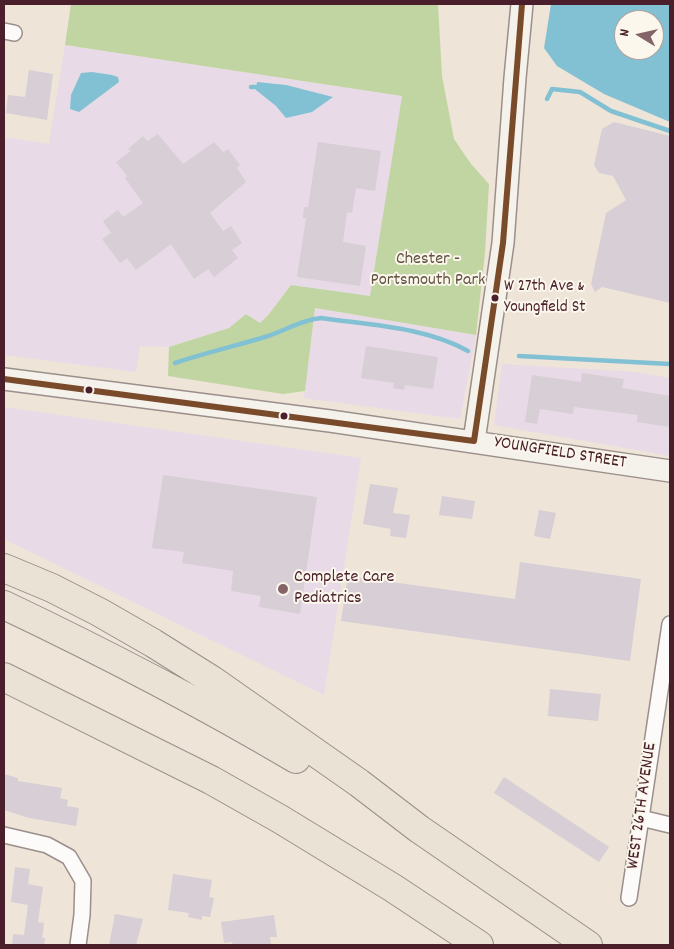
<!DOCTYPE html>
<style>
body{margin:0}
#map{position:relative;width:674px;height:949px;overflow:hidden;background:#eee4d8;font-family:Dekko,sans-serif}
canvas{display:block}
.frame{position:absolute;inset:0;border:5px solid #4a1f2b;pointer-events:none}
.north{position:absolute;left:614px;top:10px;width:50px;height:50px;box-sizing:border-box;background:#fbf7ec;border:1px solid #b4a19f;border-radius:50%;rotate:279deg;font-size:14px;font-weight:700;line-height:20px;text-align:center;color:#4a1f2b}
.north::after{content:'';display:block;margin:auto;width:18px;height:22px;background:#836468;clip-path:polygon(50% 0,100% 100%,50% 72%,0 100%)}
</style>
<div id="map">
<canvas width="674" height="949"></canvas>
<div class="frame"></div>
<div class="north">N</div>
</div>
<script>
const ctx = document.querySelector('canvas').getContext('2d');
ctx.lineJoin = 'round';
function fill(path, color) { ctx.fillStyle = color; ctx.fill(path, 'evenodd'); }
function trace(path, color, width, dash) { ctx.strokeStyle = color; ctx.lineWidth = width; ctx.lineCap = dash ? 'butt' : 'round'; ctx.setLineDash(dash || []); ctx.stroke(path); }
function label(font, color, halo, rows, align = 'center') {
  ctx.font = font + ' Dekko,sans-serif'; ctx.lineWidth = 4; ctx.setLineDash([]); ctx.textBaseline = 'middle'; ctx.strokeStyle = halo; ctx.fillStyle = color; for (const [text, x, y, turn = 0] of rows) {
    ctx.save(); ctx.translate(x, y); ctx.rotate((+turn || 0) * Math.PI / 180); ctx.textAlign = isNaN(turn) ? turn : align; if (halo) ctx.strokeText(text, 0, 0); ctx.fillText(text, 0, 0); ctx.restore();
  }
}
fill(new Path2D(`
 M 65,45 L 402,96 L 370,297 L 291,285 L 269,314 L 260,323 L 246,314 L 229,328 L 169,347 L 140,346 L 136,372 L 4,355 L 4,137 L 49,144 Z
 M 315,308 L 476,335 L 460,419 L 304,398 Z
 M 502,364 L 635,372 L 670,378 L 670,456 L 494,425 Z
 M 4,407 L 361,458 L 324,695 L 4,539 Z`), '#e8dbe7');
fill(new Path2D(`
 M 71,4 L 438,4 L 442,76 L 454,139 L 471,164 L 489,184 L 485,253 L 476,335 L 315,308 L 305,391 L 283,394 L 168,376 L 169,347 L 229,328 L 246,314 L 260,323 L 269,314 L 291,285 L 370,296 L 402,96 L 65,45 Z`), '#c0d5a2');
fill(new Path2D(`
 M 551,4 L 670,4 L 670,122 L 604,94 L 557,66 L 544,48 ZM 624,20 L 654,20 L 654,50 L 624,50 Z
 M 92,72 L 112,75 L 118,77 L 119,82 L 79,112 L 70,109 L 71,95 L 81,73 Z
 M 257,82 L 286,85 L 333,97 L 312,112 L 286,118 L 276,106 L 256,90 Z`), '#81c1d3');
trace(new Path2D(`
 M 251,87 L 259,87
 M 547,99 L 552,89 L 580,92 L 611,111 L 670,131
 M 519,356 L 670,364
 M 175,363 C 205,353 235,346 265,337 C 285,331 300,320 321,318 C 369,325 425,327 468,351`), '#81c1d3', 4.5);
fill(new Path2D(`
 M 29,70 L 53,74 L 47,120 L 6,113 L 8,95 L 25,97 Z
 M 614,122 L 670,136 L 670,303 L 602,287 L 595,292 L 591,284 L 606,213 L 626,200 L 613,176 L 599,173 L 594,165 L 602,129 Z
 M 158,134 L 183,164 L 214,142 L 223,152 L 228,149 L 240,165 L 237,168 L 246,182 L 210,213 L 223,231 L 231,226 L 242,243 L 232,250 L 238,258 L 214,277 L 208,269 L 194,279 L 171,244 L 136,270 L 127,258 L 120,263 L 102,239 L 111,233 L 103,221 L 118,210 L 123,217 L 143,203 L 125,178 L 127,176 L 116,162 L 131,151 L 128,149 L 143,136 L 147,141 Z
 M 318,142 L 381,151 L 375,191 L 356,188 L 352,213 L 347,212 L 343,242 L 366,246 L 360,286 L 297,277 L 306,218 L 303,218 L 304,207 L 308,207 Z
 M 366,346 L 438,357 L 433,389 L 405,385 L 404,390 L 393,388 L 394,383 L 361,378 Z
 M 582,373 L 624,379 L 622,388 L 670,396 L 670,427 L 637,422 L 638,415 L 574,407 L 573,414 L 540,409 L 537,424 L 525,422 L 532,375 L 581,382 Z
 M 163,475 L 317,497 L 300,614 L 259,607 L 261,596 L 231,591 L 233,571 L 182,563 L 184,552 L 152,548 Z
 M 370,484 L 398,488 L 393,513 L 410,515 L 406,538 L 390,536 L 391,529 L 363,524 Z
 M 442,496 L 475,501 L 472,519 L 439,515 Z
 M 539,510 L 556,513 L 550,539 L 534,536 Z
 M 520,562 L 641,579 L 630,661 L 341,621 L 348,576 L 515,599 Z
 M 550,689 L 601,694 L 598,721 L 548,716 Z
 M 4,774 L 18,778 L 18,781 L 62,788 L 60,798 L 68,800 L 67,806 L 79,808 L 76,826 L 29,818 L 4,810 Z
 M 504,777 L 609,847 L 599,862 L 494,793 Z
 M 15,867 L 30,869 L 28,884 L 43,887 L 38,922 L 44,923 L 42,938 L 45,938 L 44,945 L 12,945 L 13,934 L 24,935 L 28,905 L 11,902 Z
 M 173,874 L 212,880 L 209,897 L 214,898 L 210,917 L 202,916 L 202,920 L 188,917 L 189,913 L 168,910 Z
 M 115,914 L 143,919 L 136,945 L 109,945 Z
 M 274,915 L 277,937 L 270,937 L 271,945 L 233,945 L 232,942 L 224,943 L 221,922 Z`), '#d7ced6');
const street = new Path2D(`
 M 4,31 L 14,33
 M 641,818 L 670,825
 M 4,835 L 47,845 L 69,857 L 83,881 L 82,915 L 78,945
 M 629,898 L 670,624`);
const secondary = new Path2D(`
 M 4,379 L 330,421 L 670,471
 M 474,441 L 503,243 L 515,78 L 522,4`);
const highway = new Path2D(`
 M 4,568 L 52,588 L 99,612 L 153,643 L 212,680 L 359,783 L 419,829 L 588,945
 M 4,605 C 103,652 201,703 296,759
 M 4,677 L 211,780 L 280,819 L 393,888 L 479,945`);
trace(street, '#9b8f8b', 18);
trace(secondary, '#9b8f8b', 24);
trace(highway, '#9b8f8b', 30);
trace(street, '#fcfbf9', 15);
trace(secondary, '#f5f1eb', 21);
trace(highway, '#eae2d5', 28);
trace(new Path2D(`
 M 4,379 L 474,441 L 503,243 L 522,4`), '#7a4b2a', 6);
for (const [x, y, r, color] of [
 [495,298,4.5,"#4a1f2b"],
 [89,390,4.5,"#4a1f2b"],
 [284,416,4.5,"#4a1f2b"],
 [283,589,6,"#836468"]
]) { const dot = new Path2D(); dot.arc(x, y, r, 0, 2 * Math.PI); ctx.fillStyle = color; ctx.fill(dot); trace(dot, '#fbf7ec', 2); }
label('17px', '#4a1f2b', '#fbf7ec', [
 ["W 27th Ave &",504,288],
 ["Youngfield St",504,309]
], 'left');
label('18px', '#625242', '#fbf7ec', [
 ["Chester -",428,261],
 ["Portsmouth Park",428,282]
]);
label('18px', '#4a1f2b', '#fbf7ec', [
 ["YOUNGFIELD STREET",560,454,9],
 ["WEST 26TH AVENUE",643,806,-82]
]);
label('18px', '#4a1f2b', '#fbf7ec', [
 ["Complete Care",294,579],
 ["Pediatrics",294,600]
], 'left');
</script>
